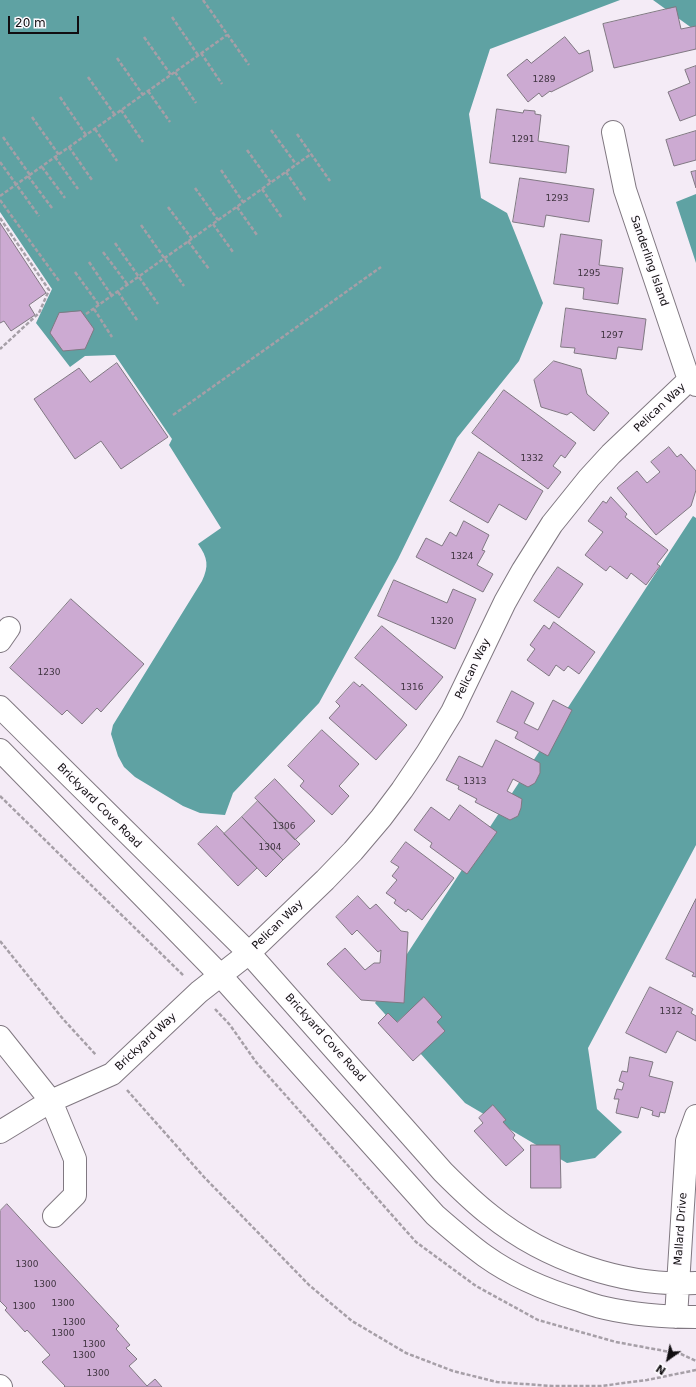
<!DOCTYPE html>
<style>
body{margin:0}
#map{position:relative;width:696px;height:1387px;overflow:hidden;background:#f4ebf6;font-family:"DejaVu Sans",sans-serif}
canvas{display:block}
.north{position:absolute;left:648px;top:1339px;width:40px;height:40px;-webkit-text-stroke:3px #fefbff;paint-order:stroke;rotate:213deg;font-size:11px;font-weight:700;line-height:16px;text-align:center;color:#110e11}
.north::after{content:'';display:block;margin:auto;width:14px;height:18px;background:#110e11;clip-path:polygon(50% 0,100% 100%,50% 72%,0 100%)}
.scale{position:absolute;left:8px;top:16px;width:71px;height:18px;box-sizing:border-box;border:2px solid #110e11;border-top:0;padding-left:5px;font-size:12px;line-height:14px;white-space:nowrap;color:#110e11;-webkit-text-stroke:3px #fefbff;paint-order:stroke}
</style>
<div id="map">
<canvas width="696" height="1387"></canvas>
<div class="north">N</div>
<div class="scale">20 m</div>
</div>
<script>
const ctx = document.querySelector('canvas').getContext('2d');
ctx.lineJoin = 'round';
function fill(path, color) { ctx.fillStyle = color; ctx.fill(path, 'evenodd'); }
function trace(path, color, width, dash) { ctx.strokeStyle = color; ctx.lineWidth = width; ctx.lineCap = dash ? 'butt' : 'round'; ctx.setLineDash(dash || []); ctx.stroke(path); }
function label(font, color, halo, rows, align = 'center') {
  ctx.font = font + ' "DejaVu Sans",sans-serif'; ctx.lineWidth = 3; ctx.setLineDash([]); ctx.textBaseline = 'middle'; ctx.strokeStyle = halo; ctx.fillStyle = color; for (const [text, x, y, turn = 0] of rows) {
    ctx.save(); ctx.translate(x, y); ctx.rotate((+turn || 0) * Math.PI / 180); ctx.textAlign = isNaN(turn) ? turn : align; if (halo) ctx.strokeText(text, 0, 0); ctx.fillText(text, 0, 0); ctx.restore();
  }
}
fill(new Path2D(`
 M 0,0 L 620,0 L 490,49 L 469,114 L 481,198 L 507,213 L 543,303 L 519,361 L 457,438 L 398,559 L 319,703 L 233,793 L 225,815 L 200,813 L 183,806 L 135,777 L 124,767 L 118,756 L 111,734 L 113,725 L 202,581 C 209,566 208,558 198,544 L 221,528 L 169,445 L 172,439 L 115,355 L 85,356 L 70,367 L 36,323 L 52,289 L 0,212 Z
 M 653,0 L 696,0 L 696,31 Z
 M 696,194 L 696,263 L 676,202 Z
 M 693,516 L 696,518 L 696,845 L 588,1048 L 597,1109 L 622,1132 L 595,1158 L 567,1163 L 465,1103 L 375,1003 Z`), '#5fa2a3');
const building = new Path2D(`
 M 676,7 L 681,29 L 696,26 L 696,49 L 614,68 L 603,24 Z
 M 565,37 L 579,54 L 589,50 L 593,71 L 551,92 L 550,91 L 542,97 L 539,93 L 528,102 L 507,75 L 527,59 L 531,63 Z
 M 696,66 L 696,115 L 680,121 L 668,92 L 690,83 L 685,70 Z
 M 497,109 L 523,113 L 524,110 L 535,111 L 535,114 L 541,115 L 538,141 L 569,146 L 566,173 L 490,163 Z
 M 696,131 L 696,160 L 674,166 L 666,140 Z
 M 696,171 L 696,188 L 691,172 Z
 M 520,178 L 594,189 L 589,222 L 546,215 L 544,227 L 513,222 Z
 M 0,223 L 46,293 L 29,305 L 35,315 L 11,331 L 4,321 L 0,323 Z
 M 561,234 L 602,240 L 599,265 L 623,268 L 618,304 L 583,299 L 584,288 L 554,284 Z
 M 566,308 L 646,319 L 642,350 L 618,347 L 616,359 L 574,353 L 575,348 L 561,347 Z
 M 81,311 L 94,329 L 85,349 L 63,351 L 50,333 L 59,313 Z
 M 554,361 L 581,369 L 587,394 L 609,413 L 594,431 L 571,412 L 567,415 L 541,407 L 534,380 Z
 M 117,363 L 168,437 L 121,469 L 101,441 L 75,459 L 34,399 L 79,368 L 90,382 Z
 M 504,390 L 576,443 L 565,458 L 561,455 L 553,466 L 561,472 L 548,489 L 472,433 Z
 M 669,447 L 677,457 L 681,454 L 696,471 L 696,490 L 691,506 L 656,535 L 617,488 L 637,471 L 647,483 L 660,472 L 651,462 Z
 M 479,452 L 543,491 L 526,520 L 499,504 L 488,523 L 450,501 Z
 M 611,497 L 627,514 L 625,517 L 668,550 L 657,564 L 660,566 L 646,585 L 631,573 L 627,579 L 610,566 L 606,571 L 585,555 L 603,532 L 588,521 L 603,501 L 606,503 Z
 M 464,521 L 489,535 L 482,550 L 485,551 L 477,565 L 493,574 L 483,592 L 416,557 L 426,538 L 442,546 L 450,532 L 456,536 Z
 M 558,567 L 583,584 L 559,618 L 534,601 Z
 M 394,580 L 447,603 L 453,589 L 476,599 L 455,649 L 378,616 Z
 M 71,599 L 144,664 L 101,712 L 97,708 L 82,724 L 67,710 L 62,715 L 10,668 Z
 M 554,622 L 595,652 L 579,674 L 568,666 L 564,671 L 556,665 L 549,676 L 527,660 L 535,649 L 530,645 L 544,625 L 549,629 Z
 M 382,626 L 443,677 L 416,710 L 355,658 Z
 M 354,682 L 360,687 L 362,684 L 407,725 L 376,760 L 329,718 L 340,706 L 336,702 Z
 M 512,691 L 534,703 L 524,723 L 538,730 L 553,700 L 572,710 L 548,756 L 515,738 L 518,732 L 497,722 Z
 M 322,730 L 359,764 L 339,786 L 349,796 L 332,815 L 300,786 L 304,781 L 288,766 Z
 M 496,740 L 540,763 L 540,773 L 535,783 L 528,787 L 513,779 L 507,791 L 522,799 L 521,808 L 518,816 L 510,820 L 475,802 L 477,799 L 458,789 L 459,786 L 446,780 L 459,756 L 482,767 Z
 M 275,779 L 315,821 L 295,840 L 255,798 Z
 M 258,801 L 300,844 L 283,860 L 242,817 Z
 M 460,805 L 497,832 L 467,874 L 430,847 L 432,843 L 414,830 L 431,807 L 449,820 Z
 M 242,817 L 283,860 L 266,877 L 224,834 Z
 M 217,826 L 257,868 L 238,886 L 198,844 Z
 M 406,842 L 454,878 L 422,920 L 408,909 L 406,912 L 394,903 L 396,900 L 386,893 L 397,880 L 392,876 L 399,867 L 391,862 Z
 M 358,896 L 370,909 L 376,904 L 401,931 L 408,932 L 404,1003 L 361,1000 L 327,964 L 345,948 L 365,970 L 374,963 L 380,963 L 381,950 L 378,952 L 357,930 L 352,935 L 336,917 Z
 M 696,899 L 696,977 L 692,976 L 694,973 L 666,959 Z
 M 650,987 L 693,1009 L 691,1013 L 696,1016 L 696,1041 L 677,1031 L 666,1053 L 626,1033 Z
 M 424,997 L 442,1017 L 437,1022 L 445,1031 L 413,1061 L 378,1023 L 388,1013 L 397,1022 Z
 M 630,1057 L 653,1062 L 649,1076 L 673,1082 L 665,1113 L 660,1112 L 659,1117 L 652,1115 L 653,1111 L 641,1107 L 638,1118 L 616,1113 L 619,1099 L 614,1099 L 617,1089 L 622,1090 L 624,1083 L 619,1081 L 622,1071 L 627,1072 Z
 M 493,1105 L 506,1120 L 503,1122 L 515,1135 L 513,1138 L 524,1150 L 506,1166 L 474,1131 L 483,1123 L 479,1118 Z
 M 531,1145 L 560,1145 L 561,1188 L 531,1188 Z
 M 7,1204 L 119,1326 L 116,1329 L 130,1345 L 126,1348 L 137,1359 L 129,1366 L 147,1386 L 155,1379 L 162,1387 L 64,1387 L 65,1386 L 42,1362 L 50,1355 L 27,1330 L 25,1332 L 5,1310 L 7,1308 L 0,1301 L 0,1211 Z`);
fill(building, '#ccaad2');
trace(building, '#807882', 1);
const minor = new Path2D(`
 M 613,132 L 625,190 L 689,380 L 696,385
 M 0,641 L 9,628
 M 0,707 L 249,953 L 443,1172 C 458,1187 473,1202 490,1215 C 546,1260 624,1287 696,1283
 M 0,750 L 221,976 L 435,1215 C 451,1229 467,1243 485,1256 C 513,1276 546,1290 579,1300 C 587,1303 596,1306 605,1308 C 635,1315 665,1317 696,1317
 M 0,1037 L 51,1101 L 75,1159 L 75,1195 L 54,1216
 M 0,1132 L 51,1101 L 112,1074 L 199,992 L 249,953 L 325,880 L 353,851 L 381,818 L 402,790 L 427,753 L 452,712 L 505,602 L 523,570 L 552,524 L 589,478 L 611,454 L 689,380
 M 676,1317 L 687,1141 L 696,1116
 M 0,1386 L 1,1387`);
trace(minor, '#807881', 24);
trace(new Path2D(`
 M 203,0 L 249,65
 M 172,17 L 198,55
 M 144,37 L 171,75
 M 201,53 L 222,84
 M 117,58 L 143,95
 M 175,72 L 196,103
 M 88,77 L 115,115
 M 148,91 L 170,122
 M 60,97 L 86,135
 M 121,110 L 143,142
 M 32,117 L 59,155
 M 95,129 L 117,161
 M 271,130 L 296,164
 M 297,134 L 330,181
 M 3,137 L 30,175
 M 69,147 L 92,180
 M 247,150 L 271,183
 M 55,157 L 78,189
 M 0,162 L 39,216
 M 42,167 L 65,198
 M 221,170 L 243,202
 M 286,172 L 306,201
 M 28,176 L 52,208
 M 195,188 L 218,220
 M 262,189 L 282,218
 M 0,196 L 227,35
 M 0,200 L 59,281
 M 168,207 L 192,239
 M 237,207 L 257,235
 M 0,218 L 49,290 L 39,313 L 0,349
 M 213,224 L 233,252
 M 141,225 L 184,286
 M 188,241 L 209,269
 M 115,243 L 158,304
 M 103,252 L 128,285
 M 89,262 L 112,296
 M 75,272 L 99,305
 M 118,292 L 137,320
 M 94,309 L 112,337
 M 86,314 L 311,154
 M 173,415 L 381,267
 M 0,796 L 184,976
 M 0,941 L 63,1019 L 96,1055
 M 215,1009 L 230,1025 L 256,1062 L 416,1242 L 476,1286 L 538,1320 L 616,1342 L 681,1354 L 696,1361
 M 127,1090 L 204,1177 L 309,1285 L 352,1321 L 406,1353 L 453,1371 L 497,1382 L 552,1386 L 601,1386 L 647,1380 L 696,1370`), '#a69fa7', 2.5, [4, 2]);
trace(minor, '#fff', 22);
label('9px', '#403541', null, [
 ["1289",544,80],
 ["1291",523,140],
 ["1293",557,199],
 ["1295",589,274],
 ["1297",612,336],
 ["1332",532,459],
 ["1324",462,557],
 ["1320",442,622],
 ["1230",49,673],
 ["1316",412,688],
 ["1313",475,782],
 ["1306",284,827],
 ["1304",270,848],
 ["1312",671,1012],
 ["1300",27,1265],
 ["1300",45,1285],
 ["1300",63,1304],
 ["1300",24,1307],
 ["1300",74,1323],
 ["1300",63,1334],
 ["1300",94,1345],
 ["1300",84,1356],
 ["1300",98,1374]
]);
label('11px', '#110e11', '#fefbff', [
 ["Sanderling Island",649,261,71],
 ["Pelican Way",660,408,-43],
 ["Pelican Way",473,669,-64],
 ["Brickyard Cove Road",99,806,45],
 ["Pelican Way",278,925,-44],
 ["Brickyard Cove Road",325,1038,48],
 ["Brickyard Way",146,1042,-43],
 ["Mallard Drive",681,1229,-86]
]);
</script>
